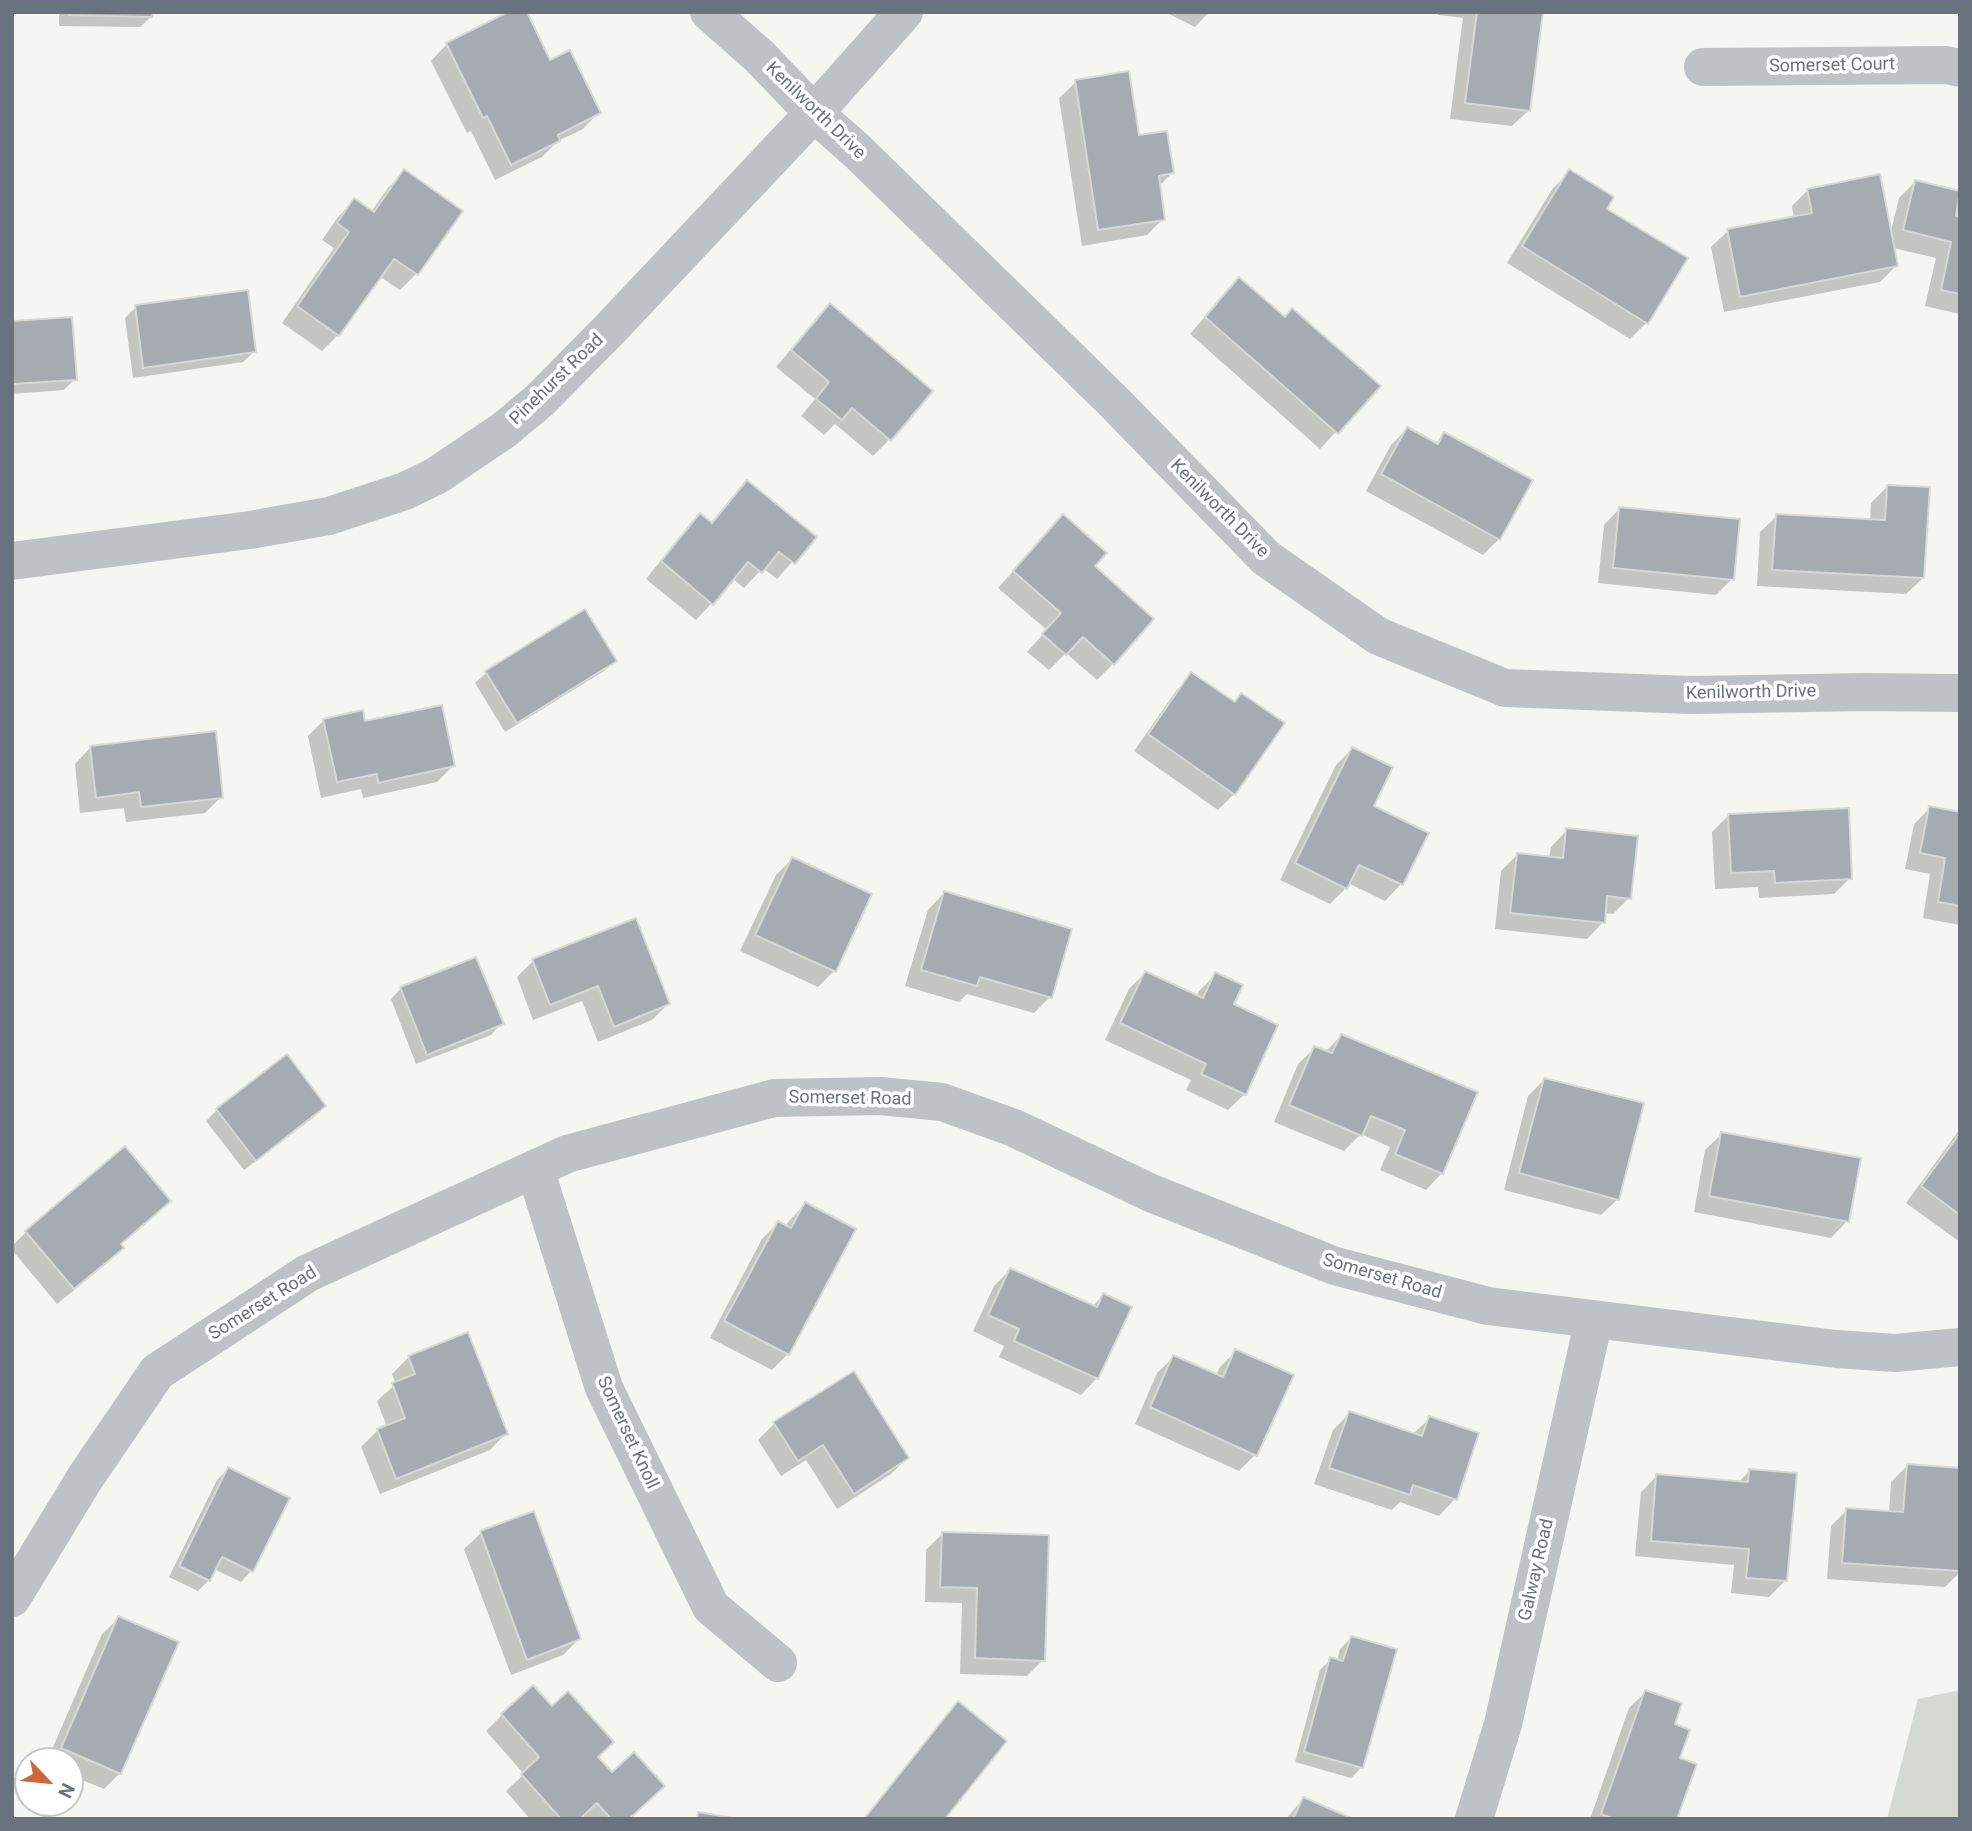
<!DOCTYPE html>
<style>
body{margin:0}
#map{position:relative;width:1972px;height:1831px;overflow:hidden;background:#f5f5f2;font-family:Roboto,sans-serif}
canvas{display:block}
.frame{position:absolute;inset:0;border:14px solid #68737f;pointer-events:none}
.north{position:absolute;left:14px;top:1747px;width:70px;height:70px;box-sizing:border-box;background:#fff;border:2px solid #c3c7cc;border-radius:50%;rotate:116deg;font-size:19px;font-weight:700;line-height:28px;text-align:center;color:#68737f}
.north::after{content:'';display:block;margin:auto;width:24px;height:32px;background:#cc673c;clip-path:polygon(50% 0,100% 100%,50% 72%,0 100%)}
</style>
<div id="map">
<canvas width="1972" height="1831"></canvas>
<div class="frame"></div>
<div class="north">N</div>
</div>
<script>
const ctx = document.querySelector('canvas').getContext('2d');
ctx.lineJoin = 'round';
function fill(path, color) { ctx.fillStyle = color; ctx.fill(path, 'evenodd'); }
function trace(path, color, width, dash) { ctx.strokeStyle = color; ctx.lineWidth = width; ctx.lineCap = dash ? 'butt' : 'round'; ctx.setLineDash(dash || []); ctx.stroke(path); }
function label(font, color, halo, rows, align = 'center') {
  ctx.font = font + ' Roboto,sans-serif'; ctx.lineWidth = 7; ctx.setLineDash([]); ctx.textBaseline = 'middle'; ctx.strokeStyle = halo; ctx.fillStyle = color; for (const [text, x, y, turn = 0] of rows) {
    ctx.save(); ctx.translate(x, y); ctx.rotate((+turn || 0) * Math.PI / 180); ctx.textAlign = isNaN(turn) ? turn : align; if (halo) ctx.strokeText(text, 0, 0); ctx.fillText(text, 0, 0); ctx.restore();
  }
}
fill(new Path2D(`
 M 1960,1690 L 1960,1819 L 1887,1819 L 1918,1699 Z`), '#d4dad2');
fill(new Path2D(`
 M 59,12 L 151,12 L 151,17 L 140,27 L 59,26 Z
 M 1165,12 L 1209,12 L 1195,27 Z
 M 1439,12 L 1541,12 L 1529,110 L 1512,126 L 1450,119 L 1463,18 L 1438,15 Z
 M 447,44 L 550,63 L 599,112 L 583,129 L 558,141 L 542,157 L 495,180 L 471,131 L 467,133 L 431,61 Z
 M 1076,82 L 1138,137 L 1172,173 L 1158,187 L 1163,219 L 1147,235 L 1082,246 L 1059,98 Z
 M 404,172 L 460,211 L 416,274 L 400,290 L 379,276 L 338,335 L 322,351 L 282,323 L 334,248 L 322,240 L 338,217 L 354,201 L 371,212 L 388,188 Z
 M 1570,172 L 1605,209 L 1646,323 L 1630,339 L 1507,263 L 1553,188 Z
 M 1915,182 L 1954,217 L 1960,219 L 1960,314 L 1925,306 L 1936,258 L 1893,248 L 1896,266 L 1880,282 L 1724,312 L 1711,247 L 1728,231 L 1794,218 L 1792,206 L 1808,190 L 1890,235 L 1899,198 Z
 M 1223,296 L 1284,319 L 1378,386 L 1320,449 L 1190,334 Z
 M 136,307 L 254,352 L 243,362 L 133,378 L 125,318 Z
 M 814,322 L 931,391 L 889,440 L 873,456 L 835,424 L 824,435 L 801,416 L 815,399 L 776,367 Z
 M 12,323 L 75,379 L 64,390 L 12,394 Z
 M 1407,429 L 1435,444 L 1445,434 L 1499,539 L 1483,555 L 1366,491 L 1391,445 Z
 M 747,483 L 814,538 L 777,579 L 763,568 L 744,588 L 732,578 L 712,603 L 696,620 L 646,579 L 684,532 L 700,516 L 710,524 Z
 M 1887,487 L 1923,578 L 1906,594 L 1757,586 L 1760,532 L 1777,516 L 1870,521 L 1871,503 Z
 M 1620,508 L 1732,579 L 1716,595 L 1598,583 L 1604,525 Z
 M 1063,516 L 1092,567 L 1113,664 L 1097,680 L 1066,653 L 1049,670 L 1027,652 L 1047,630 L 998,588 Z
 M 584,611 L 614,660 L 604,671 L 505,732 L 475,683 L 486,673 Z
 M 1192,674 L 1233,703 L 1241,695 L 1234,794 L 1218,810 L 1134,751 L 1176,691 Z
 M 324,720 L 364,724 L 453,766 L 437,782 L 363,798 L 361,789 L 321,798 L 308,736 Z
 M 91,747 L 221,797 L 205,813 L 126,822 L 124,808 L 80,813 L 75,764 Z
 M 1352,749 L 1372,807 L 1426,833 L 1401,884 L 1385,901 L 1348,883 L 1346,888 L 1330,904 L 1280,880 L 1336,765 Z
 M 1930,808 L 1960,814 L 1960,925 L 1923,918 L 1930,874 L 1905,869 L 1914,824 Z
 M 1729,815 L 1850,878 L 1834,894 L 1759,898 L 1758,887 L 1715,889 L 1712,832 Z
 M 1567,830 L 1629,898 L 1613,914 L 1604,913 L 1603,922 L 1587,939 L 1495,929 L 1501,871 L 1517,855 L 1549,858 L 1551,847 Z
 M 792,859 L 834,971 L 818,987 L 740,951 L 776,875 Z
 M 944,893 L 1050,997 L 1034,1013 L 967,994 L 959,1002 L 905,986 L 928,910 Z
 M 533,961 L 668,1004 L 652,1020 L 598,1042 L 582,1001 L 533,1020 L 517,977 Z
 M 1145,973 L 1196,997 L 1199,991 L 1216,974 L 1232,1005 L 1245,1094 L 1228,1110 L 1186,1090 L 1191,1080 L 1105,1040 L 1129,989 Z
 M 401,988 L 501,1024 L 491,1035 L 416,1064 L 391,999 Z
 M 1341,1036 L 1442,1173 L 1426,1190 L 1380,1170 L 1390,1147 L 1361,1134 L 1344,1151 L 1274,1122 L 1298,1064 L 1315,1048 L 1325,1052 Z
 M 286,1057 L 324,1106 L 314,1117 L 244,1170 L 206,1121 L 217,1110 Z
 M 1544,1080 L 1618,1199 L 1601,1215 L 1504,1190 L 1528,1096 Z
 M 1960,1129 L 1960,1238 L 1957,1240 L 1906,1203 Z
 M 1722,1134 L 1847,1221 L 1831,1238 L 1694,1212 L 1705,1150 Z
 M 169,1201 L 120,1245 L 122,1247 L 106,1264 L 57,1304 L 12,1250 L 12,1246 L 26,1232 Z
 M 805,1204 L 788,1354 L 772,1370 L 710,1338 L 762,1239 L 778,1223 L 785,1227 L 789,1221 Z
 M 1010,1270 L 1092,1307 L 1103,1295 L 1097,1378 L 1081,1395 L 999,1357 L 1004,1346 L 973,1331 L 994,1286 Z
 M 1236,1351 L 1255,1455 L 1239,1471 L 1135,1424 L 1157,1373 L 1174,1357 L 1216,1375 L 1220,1367 Z
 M 409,1357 L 506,1433 L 490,1450 L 380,1494 L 361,1447 L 377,1431 L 387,1427 L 377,1401 L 396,1384 L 392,1374 Z
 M 1349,1414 L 1412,1435 L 1430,1418 L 1477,1434 L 1455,1499 L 1439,1516 L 1400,1502 L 1392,1510 L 1314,1484 L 1333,1430 Z
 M 774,1424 L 907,1458 L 891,1474 L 837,1509 L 806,1460 L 781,1476 L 758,1440 Z
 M 1907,1466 L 1960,1469 L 1960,1572 L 1945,1587 L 1827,1579 L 1831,1526 L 1847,1510 L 1889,1513 L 1891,1482 Z
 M 228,1469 L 251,1571 L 241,1582 L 214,1569 L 209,1580 L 198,1591 L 169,1577 L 217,1480 Z
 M 1750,1470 L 1786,1580 L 1769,1597 L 1731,1593 L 1734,1565 L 1635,1556 L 1641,1492 L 1657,1476 L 1738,1483 Z
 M 481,1533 L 579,1639 L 563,1655 L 511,1675 L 464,1549 Z
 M 942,1534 L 1043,1660 L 1027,1676 L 960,1674 L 962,1603 L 925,1602 L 926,1550 Z
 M 119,1618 L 120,1773 L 104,1789 L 70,1775 L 70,1761 L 47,1761 L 102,1634 Z
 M 1351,1638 L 1362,1767 L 1351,1778 L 1295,1762 L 1320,1670 L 1331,1659 L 1337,1661 L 1340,1649 Z
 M 1646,1692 L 1673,1725 L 1678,1759 L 1675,1819 L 1590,1819 L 1629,1708 Z
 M 958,1704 L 943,1819 L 863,1819 L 942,1720 Z
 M 552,1708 L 597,1757 L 628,1819 L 530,1819 L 506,1791 L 524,1774 L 486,1731 L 502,1715 Z
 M 1303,1799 L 1348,1818 L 1286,1819 Z`), '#0003');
const building = new Path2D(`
 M 69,12 L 153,12 L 152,17 L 69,15 Z
 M 508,12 L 527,12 L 550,60 L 570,50 L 601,113 L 558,135 L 560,141 L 511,165 L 487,116 L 483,118 L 446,43 Z
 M 1477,12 L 1543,12 L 1530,111 L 1465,103 Z
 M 1129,71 L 1139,135 L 1167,131 L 1174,173 L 1159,176 L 1165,220 L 1098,230 L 1075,80 Z
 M 404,169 L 463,211 L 418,275 L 394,259 L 339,336 L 297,306 L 349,232 L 337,223 L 354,198 L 374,212 Z
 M 1569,169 L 1614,197 L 1607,209 L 1688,258 L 1648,324 L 1522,246 Z
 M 1880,174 L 1898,266 L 1740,297 L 1727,229 L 1812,213 L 1807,189 Z
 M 1915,180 L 1960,191 L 1956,216 L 1960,217 L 1960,294 L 1941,290 L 1951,242 L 1903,230 Z
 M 1239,277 L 1285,317 L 1292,308 L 1381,386 L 1338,434 L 1205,317 Z
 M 248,290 L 256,352 L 143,368 L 135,305 Z
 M 830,303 L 933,391 L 891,441 L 852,408 L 842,420 L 816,399 L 829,382 L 791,350 Z
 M 72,317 L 77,380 L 12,384 L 12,321 Z
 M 1407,427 L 1438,444 L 1444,432 L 1533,480 L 1500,540 L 1381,474 Z
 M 747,480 L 817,537 L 795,564 L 779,552 L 762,573 L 748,562 L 713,605 L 661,561 L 700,513 L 712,523 Z
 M 1887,485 L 1930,487 L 1924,578 L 1772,570 L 1776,514 L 1885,520 Z
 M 1619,507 L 1740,519 L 1734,580 L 1613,568 Z
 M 1063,514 L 1107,553 L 1095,566 L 1154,619 L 1114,665 L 1083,637 L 1066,655 L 1042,634 L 1061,613 L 1013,571 Z
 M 585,609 L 617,661 L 517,723 L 485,671 Z
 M 1191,672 L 1235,702 L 1241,693 L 1285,723 L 1235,795 L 1148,734 Z
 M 442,705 L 455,766 L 378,783 L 377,774 L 337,782 L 323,719 L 363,710 L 365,721 Z
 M 216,731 L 223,798 L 141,807 L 139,792 L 96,798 L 90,746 Z
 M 1352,747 L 1393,767 L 1374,806 L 1429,833 L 1403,885 L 1359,865 L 1347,889 L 1295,863 Z
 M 1929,806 L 1960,812 L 1960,906 L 1938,902 L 1945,858 L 1920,853 Z
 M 1849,808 L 1852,879 L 1775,883 L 1774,871 L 1731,873 L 1728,814 Z
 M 1566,828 L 1638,836 L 1631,899 L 1607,896 L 1605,923 L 1510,913 L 1517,853 L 1563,858 Z
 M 792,857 L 872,894 L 836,972 L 755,935 Z
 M 944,891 L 1072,929 L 1052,998 L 980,977 L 977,986 L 921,970 Z
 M 636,918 L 670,1004 L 614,1027 L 598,986 L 550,1005 L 532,959 Z
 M 476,957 L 504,1024 L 427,1055 L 400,987 Z
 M 1145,971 L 1203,998 L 1215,972 L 1243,985 L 1234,1004 L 1278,1025 L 1246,1095 L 1201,1074 L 1206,1064 L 1120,1023 Z
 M 1341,1034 L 1478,1092 L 1443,1174 L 1395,1154 L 1405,1130 L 1371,1116 L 1362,1136 L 1289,1105 L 1314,1046 L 1332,1053 Z
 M 287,1054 L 326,1106 L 256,1161 L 216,1109 Z
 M 1544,1078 L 1644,1103 L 1619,1200 L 1519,1173 Z
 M 1721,1132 L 1861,1158 L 1849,1222 L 1709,1196 Z
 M 1960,1133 L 1960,1215 L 1921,1186 Z
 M 125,1146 L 171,1201 L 121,1244 L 124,1248 L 74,1289 L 25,1231 Z
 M 805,1202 L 856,1229 L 789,1355 L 724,1321 L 778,1221 L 791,1228 Z
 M 1010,1268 L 1097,1307 L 1103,1293 L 1132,1307 L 1098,1379 L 1014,1341 L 1019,1329 L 988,1315 Z
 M 468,1332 L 508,1434 L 396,1479 L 377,1429 L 405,1418 L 392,1383 L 415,1374 L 408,1356 Z
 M 1235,1349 L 1294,1375 L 1257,1456 L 1150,1407 L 1173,1355 L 1223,1377 Z
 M 854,1371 L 909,1458 L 854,1494 L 823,1445 L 798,1461 L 773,1422 Z
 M 1349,1411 L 1422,1436 L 1429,1416 L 1479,1433 L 1457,1500 L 1413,1485 L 1410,1495 L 1329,1468 Z
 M 1907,1464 L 1960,1468 L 1960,1571 L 1842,1563 L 1846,1508 L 1903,1512 Z
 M 228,1467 L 290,1498 L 253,1572 L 222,1557 L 210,1581 L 179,1566 Z
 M 1749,1469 L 1797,1473 L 1787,1581 L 1746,1578 L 1749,1549 L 1651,1541 L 1656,1474 L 1748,1482 Z
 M 534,1511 L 581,1639 L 527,1660 L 480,1531 Z
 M 942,1532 L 1049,1535 L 1045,1661 L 975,1658 L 977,1588 L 940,1587 Z
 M 118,1616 L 179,1642 L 121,1774 L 61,1748 Z
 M 1351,1636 L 1397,1649 L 1363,1768 L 1304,1752 L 1330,1657 L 1343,1661 Z
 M 533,1685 L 552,1706 L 568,1691 L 614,1742 L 598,1757 L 612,1772 L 634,1752 L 665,1786 L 629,1819 L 611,1819 L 597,1803 L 580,1819 L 561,1819 L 521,1774 L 539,1757 L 501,1714 Z
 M 1645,1690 L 1682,1703 L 1675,1724 L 1690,1730 L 1680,1758 L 1697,1764 L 1677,1819 L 1614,1819 L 1601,1814 Z
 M 958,1701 L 1007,1741 L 945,1819 L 864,1819 Z
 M 1303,1797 L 1351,1818 L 1350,1819 L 1293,1819 Z
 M 698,1812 L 739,1819 L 697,1819 Z`);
fill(building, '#a5abb0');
trace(building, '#d7d7d5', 2);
trace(new Path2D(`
 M 709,12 L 759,56 L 814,113 L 857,151 L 1115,403 L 1266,558 L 1378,636 L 1505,688 L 1692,695 L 1866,692 L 1960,693
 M 1703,67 L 1946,65 L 1960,68
 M 12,561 L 250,530 L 329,516 L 405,491 L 436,476 L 504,430 L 540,400 L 609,330 L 814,113 L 904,12
 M 535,1169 L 604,1388 L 711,1607 L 778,1663
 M 12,1598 L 85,1478 L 157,1372 L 308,1273 L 567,1154 L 774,1098 L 880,1096 L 942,1102 L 1014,1128 L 1151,1193 L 1335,1266 L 1488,1306 L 1836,1349 L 1895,1353 L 1960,1347
 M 1474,1819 L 1503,1724 L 1594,1319`), '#bfc2c5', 38);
label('18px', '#68737f', '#fff', [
 ["Somerset Court",1832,66,-1],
 ["Kenilworth Drive",815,111,44],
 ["Pinehurst Road",557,380,-44],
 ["Kenilworth Drive",1219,509,45],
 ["Kenilworth Drive",1751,693,-1],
 ["Somerset Road",850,1099,1],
 ["Somerset Road",1382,1277,16],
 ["Somerset Road",263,1304,-32],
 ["Somerset Knoll",627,1433,65],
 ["Galway Road",1537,1570,-77]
]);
</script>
